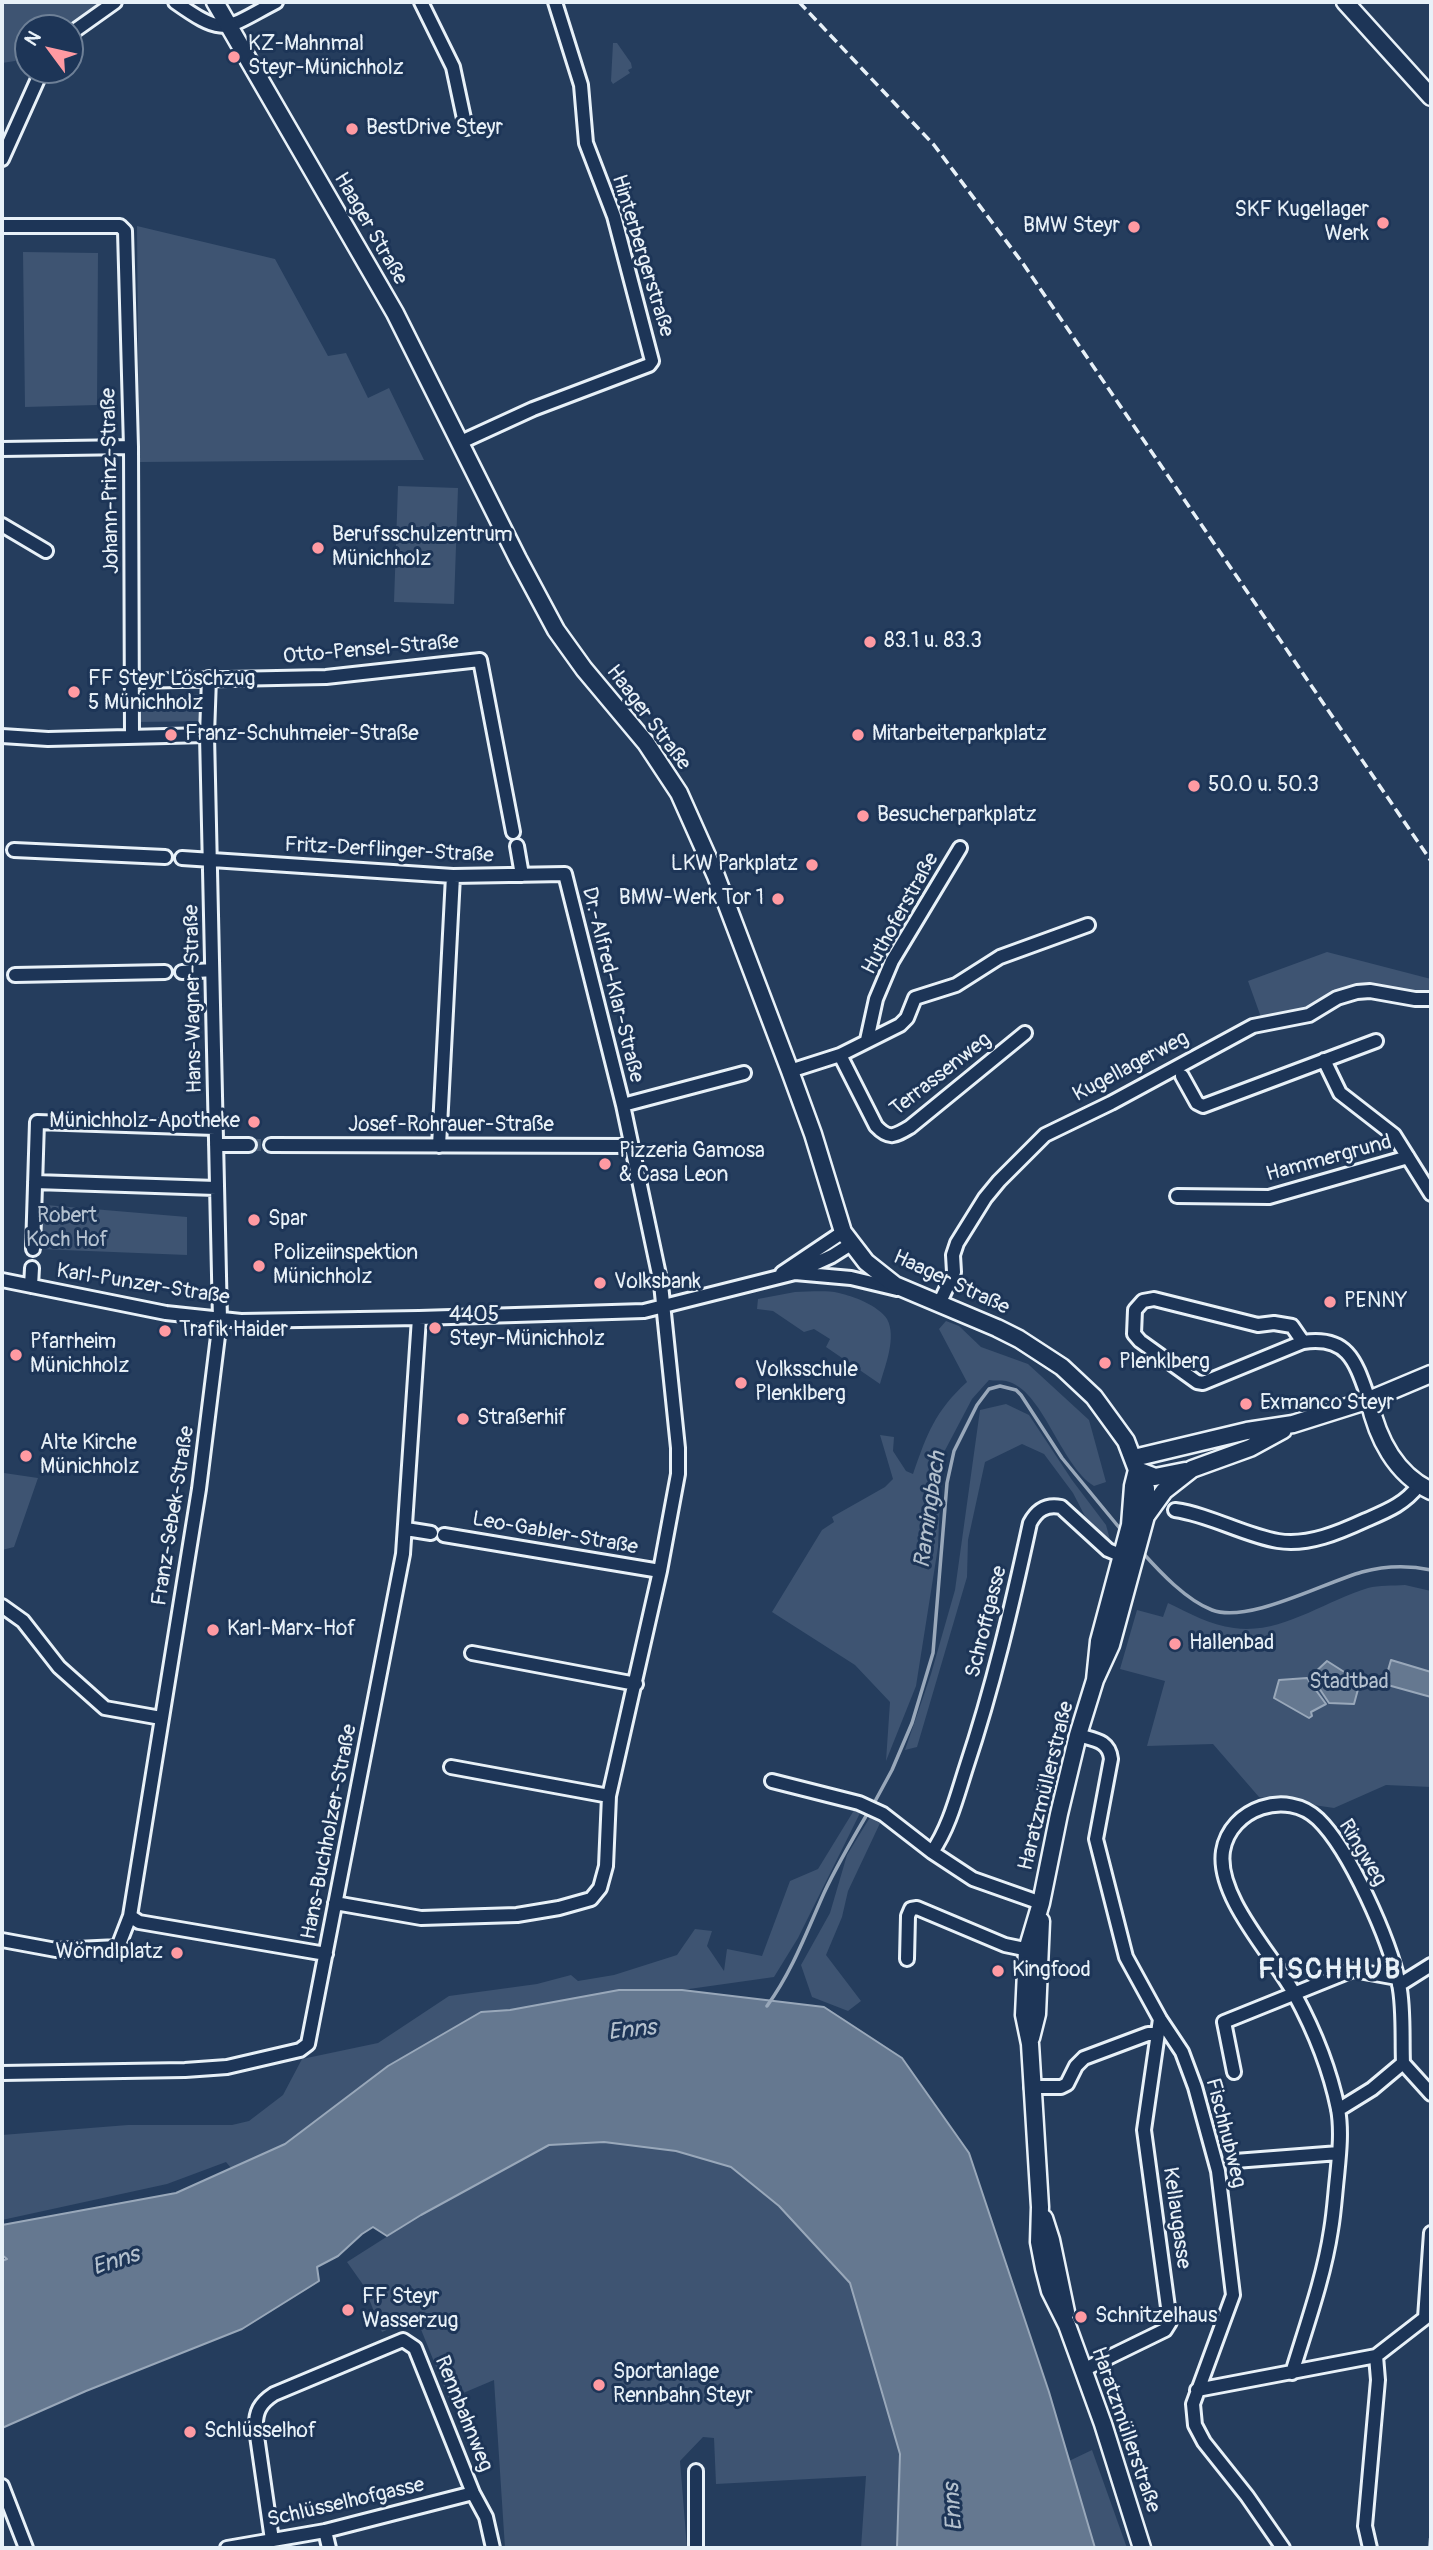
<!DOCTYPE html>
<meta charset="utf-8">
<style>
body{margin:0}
#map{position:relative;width:1433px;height:2550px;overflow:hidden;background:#253d5d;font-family:Pangolin,sans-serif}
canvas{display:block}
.frame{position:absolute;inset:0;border:4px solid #e8f1f8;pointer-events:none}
.north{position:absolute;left:14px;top:14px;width:70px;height:70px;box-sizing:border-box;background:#1d3557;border:2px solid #6e8097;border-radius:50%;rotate:303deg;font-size:19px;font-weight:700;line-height:28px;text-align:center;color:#e8f1f8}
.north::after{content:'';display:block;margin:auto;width:24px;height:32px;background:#ff9aa2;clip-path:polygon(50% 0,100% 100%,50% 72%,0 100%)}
</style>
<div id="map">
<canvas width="1433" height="2550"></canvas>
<div class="frame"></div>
<div class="north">N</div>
</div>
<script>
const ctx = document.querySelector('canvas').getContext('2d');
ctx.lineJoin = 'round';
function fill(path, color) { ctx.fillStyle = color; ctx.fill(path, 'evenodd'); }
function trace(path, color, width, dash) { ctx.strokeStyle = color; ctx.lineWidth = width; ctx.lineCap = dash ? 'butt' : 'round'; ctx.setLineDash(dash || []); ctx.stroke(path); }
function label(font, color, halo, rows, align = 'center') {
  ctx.font = font + ' Pangolin,sans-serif'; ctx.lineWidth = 6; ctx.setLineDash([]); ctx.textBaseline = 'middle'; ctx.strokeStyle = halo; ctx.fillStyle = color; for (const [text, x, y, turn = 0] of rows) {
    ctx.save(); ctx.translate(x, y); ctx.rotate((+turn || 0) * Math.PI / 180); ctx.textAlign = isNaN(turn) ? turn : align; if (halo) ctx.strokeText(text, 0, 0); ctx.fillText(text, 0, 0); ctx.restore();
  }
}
fill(new Path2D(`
 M 2,2 L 101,2 L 65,28 L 28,28 L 28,53 L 15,61 L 2,63 Z
 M 613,43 L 617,43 L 631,63 L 632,68 L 628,70 L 630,73 L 613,84 L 611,81 Z
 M 137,226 L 275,259 L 328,356 L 346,353 L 368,398 L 389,388 L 424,460 L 139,462 Z
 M 23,252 L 98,253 L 97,405 L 25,407 Z
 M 398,486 L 458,488 L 454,604 L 394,602 Z
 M 208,694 L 209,721 L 137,722 L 137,698 Z
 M 1327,952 L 1431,979 L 1431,995 L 1373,987 L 1312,1009 L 1262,1020 L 1248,981 Z
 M 34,1204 L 187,1217 L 187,1255 L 39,1249 Z
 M 795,1292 C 809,1292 825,1290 839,1293 C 853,1296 879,1306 887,1319 C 897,1337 885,1366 880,1384 L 826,1347 L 830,1339 L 814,1329 L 804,1332 L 773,1311 L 757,1309 L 758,1299 Z
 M 946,1321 L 959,1326 L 981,1347 L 1028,1364 L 1089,1420 L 1106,1482 L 1094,1486 C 1060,1465 1043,1389 1006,1381 C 1001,1380 994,1381 989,1380 L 972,1399 L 942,1456 L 938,1547 L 916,1686 L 886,1761 L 890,1702 L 855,1665 L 772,1612 L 822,1530 L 834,1522 L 832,1517 L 885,1487 L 893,1479 L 880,1435 L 894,1437 L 893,1451 L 906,1471 L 913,1474 C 927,1434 935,1411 967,1382 L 939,1329 Z
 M 1006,1404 L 1029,1415 L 1072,1480 L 1106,1525 L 1112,1547 L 1091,1528 L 1073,1493 L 1044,1454 L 1022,1444 L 985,1462 L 968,1540 L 967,1577 L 917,1747 L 905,1750 L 931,1674 L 955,1590 L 980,1410 Z
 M 2,1471 L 4,1473 L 38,1478 L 14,1547 L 2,1550 Z
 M 1405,1585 L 1431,1591 L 1431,1787 L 1386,1785 L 1334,1808 L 1259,1797 L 1213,1744 L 1147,1746 L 1165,1681 L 1120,1669 L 1137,1610 L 1163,1617 L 1168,1603 C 1189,1613 1210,1625 1234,1628 C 1281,1635 1324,1601 1368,1588 C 1379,1585 1393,1586 1405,1585 Z
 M 856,1807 L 862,1809 L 798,1938 L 774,1977 L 682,1990 L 619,1990 L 510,2010 L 481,2012 L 388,2066 L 285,2144 L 231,2168 L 226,2162 L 167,2184 L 2,2220 L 2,2135 L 128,2125 L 232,2125 L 249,2121 L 283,2095 L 302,2059 L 378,2043 L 449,1996 L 537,1984 L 571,1975 L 578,1981 L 614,1975 L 677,1955 L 695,1929 L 712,1931 L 707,1946 L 724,1971 L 727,1949 L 762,1956 L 790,1881 L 818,1869 Z
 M 872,1814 L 882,1819 L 848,1891 L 842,1917 L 826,1955 L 861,2001 L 848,2011 L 812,1997 L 801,1965 L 830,1913 L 847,1855 Z
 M 604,2142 L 676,2151 L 731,2167 L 779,2206 L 850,2282 L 900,2454 L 897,2548 L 861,2548 L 866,2476 L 716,2484 L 714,2438 L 703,2437 L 680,2461 L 687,2548 L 505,2548 L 494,2380 L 449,2399 L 416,2317 L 382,2332 L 364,2286 L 347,2262 L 421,2215 L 549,2145 Z
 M 1092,2450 L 1127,2548 L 1095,2548 L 1069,2461 Z`), '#3e5472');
const water = new Path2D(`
 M 1391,1660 L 1431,1672 L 1431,1697 L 1384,1684 Z
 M 1327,1661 L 1360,1682 L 1354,1704 L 1329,1703 L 1311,1676 Z
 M 1307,1678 L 1326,1704 L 1311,1712 L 1312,1716 L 1309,1718 L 1274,1698 L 1279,1680 Z
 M 619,1990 L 682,1990 L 824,2007 L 902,2058 L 969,2153 L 1049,2392 L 1095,2548 L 897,2548 L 900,2454 L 850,2283 L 779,2206 L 731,2167 L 676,2151 L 604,2142 L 549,2145 L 421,2215 L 387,2236 L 373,2227 L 362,2234 L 338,2256 L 317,2267 L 319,2281 L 242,2329 L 86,2391 L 2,2428 L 2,2261 L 7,2259 L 2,2255 L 2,2225 L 176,2193 L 285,2144 L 388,2066 L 481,2012 L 510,2010 Z`);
fill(water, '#657890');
trace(water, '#99a8ba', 2);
trace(new Path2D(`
 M 1142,1552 C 1160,1572 1186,1600 1212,1610 C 1248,1624 1323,1583 1362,1572 C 1384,1566 1408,1565 1431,1570
 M 873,1805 L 892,1770 L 912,1723 L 933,1653 L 947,1483 L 954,1451 L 977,1405 L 989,1389 L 1000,1386 L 1016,1390 L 1021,1395 L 1062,1458 L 1122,1531
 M 767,2006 C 792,1972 807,1931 824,1893 C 837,1865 853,1838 869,1811`), '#99a8ba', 3.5);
trace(new Path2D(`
 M 249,1145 L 271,1145`), '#425874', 12, [12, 6]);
const minor = new Path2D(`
 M 175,2 C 226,38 224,29 276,2
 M 421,2 L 453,67 L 466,128
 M 70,34 L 115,2
 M 2,159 L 42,70
 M 2,226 L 120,226 L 125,231 L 131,447 L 132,735
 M 461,442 L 533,409 L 649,365 L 652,361 L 614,216 L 586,143 L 581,85 L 555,2
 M 2,449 L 131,447
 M 2,525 L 46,551
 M 131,681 L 326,677 L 480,660 L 513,832
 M 2,736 L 48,739 L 207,735
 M 517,846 L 522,875
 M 14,850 L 165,857
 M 182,858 L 453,876 L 565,874 L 623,1105 L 661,1284 L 678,1448 L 678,1474 L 660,1571 L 609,1796 L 606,1866 L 600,1888 L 591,1899 L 559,1908 L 517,1915 L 421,1918 L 335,1903
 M 182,972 L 212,970
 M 15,975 L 165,972
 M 867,1040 L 876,999 L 892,961 L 960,848
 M 840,1055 L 876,1126 C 889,1140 895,1136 910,1127 L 1025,1033
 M 1324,1060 L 1340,1093 L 1394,1135 L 1431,1194
 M 790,1071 L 840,1055 L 900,1025 L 907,1018 L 915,998 L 956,985 L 1000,957 L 1088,925
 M 1182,1076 L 1197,1103 L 1203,1106 L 1376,1041
 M 623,1105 L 744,1073
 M 216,1145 L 249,1145
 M 271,1145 L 631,1146
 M 439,1146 L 453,876
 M 35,1182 L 216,1188
 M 1177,1196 L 1269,1197 L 1408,1157
 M 33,1249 L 37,1122 L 215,1128
 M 799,1271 L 832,1256 L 851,1244
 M 782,1273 L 843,1232
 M 2,1280 L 166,1313 L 241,1321 L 419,1318 L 644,1311 L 795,1273 L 851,1278 L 897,1289
 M 31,1286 L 32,1268
 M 939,1304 L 954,1272 L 953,1255 L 957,1243 L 985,1198 L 999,1181 L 1045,1135 L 1111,1103 L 1253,1026 L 1309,1015 L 1337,998 L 1357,992 L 1370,991 L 1415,999 L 1431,999
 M 1303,1342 L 1292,1326 L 1274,1323 L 1258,1325 L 1154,1299 L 1143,1301 L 1135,1310 L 1134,1334 L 1140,1341 L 1197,1382 L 1203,1383 L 1303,1342 C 1349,1335 1356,1363 1369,1400
 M 1175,1510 C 1211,1515 1243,1535 1278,1541 C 1308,1546 1340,1532 1366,1520 C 1387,1511 1405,1504 1419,1485
 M 406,1529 L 431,1533
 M 444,1535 L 660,1571
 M 2,1606 L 23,1621 L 59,1667 L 105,1708 L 161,1718
 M 472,1653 L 636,1684
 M 1078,1735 C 1094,1740 1109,1740 1111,1759 L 1096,1839 L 1126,1957 L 1160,2019 L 1182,2052 L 1195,2087 L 1218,2171 L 1233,2295 L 1193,2404 L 1195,2425 L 1204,2442 L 1247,2496 L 1283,2548
 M 451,1767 L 609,1796
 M 772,1781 L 859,1803 L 883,1814 L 932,1852 L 973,1879 L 1041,1903
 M 932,1852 C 949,1828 957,1796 966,1768 C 993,1687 1012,1606 1030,1523 C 1037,1510 1046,1504 1061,1507 L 1108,1550 L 1127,1558
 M 130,1916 L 139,1922 L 326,1954
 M 2,1940 L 56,1950 L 118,1947 L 130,1916 L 199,1489 L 220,1320 L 207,735 L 209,678
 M 907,1959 L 908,1916 L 911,1909 L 917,1908 L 1005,1945 L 1034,1951
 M 1399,1985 L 1431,1965
 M 1403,2063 L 1431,2094
 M 1234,2072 L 1224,2022 L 1353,1970 L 1397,1978
 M 2,2073 L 185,2070 L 227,2067 L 300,2050 L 308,2044 L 403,1554 L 419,1318
 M 1031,2087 L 1061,2087 L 1067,2084 L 1076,2066 L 1084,2058 L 1148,2034 L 1157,2034
 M 1235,2161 L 1339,2153
 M 1083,2370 L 1165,2330 L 1170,2322 L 1144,2130 L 1160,2019
 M 1292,2373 C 1306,2327 1324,2277 1331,2230 C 1334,2213 1335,2195 1337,2177 C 1339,2156 1342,2131 1338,2109 C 1330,2070 1314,2030 1295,1995 C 1274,1956 1216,1897 1223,1851 C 1230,1808 1287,1789 1318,1819 C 1350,1850 1389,1939 1399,1984 C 1404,2007 1402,2039 1403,2063 L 1372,2089 L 1338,2110
 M 1197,2390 L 1376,2356 L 1425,2318 L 1431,2233
 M 2,2486 L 26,2548
 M 325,2531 L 329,2548
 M 272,2540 L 256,2429 C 255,2412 260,2403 274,2394 L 403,2340 L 415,2348 L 473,2493 L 486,2517 L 493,2548
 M 227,2548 L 325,2531 L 473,2493
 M 696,2548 L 696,2471
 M 1370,2548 L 1365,2526 L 1378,2380 L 1376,2356`);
const major = new Path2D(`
 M 215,2 L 395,313 L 518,559 L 556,630 L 584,669 L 646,743 L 679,793 L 716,876 L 790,1071 L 813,1134 L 843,1232 L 866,1262 L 895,1285 L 997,1328 L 1019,1339 L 1062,1367 L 1094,1397 L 1126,1441 L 1137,1470 L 1133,1486 L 1130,1525 L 1099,1641 L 1095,1680
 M 1345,2 L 1431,97
 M 1369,1400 C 1377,1437 1395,1474 1431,1491
 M 1134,1458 L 1247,1431 L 1293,1424 L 1369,1400 L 1431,1374
 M 1137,1470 L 1146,1488 L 1146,1516 L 1111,1645 L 1095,1680 L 1078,1735 L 1059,1814 L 1041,1903 L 1027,1950 L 1024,2015 L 1030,2044 L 1040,2207 L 1039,2242 L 1044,2268 L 1050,2291 L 1067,2325 L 1103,2424 L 1142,2548
 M 1137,1470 L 1155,1477 L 1185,1471
 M 1146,1516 L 1164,1491 L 1192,1469 L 1250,1448 L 1283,1430
 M 1031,2038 L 1037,2014 L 1041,1921
 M 1044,2218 L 1051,2240 L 1066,2312`);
trace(minor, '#e8f1f8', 18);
trace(major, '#e8f1f8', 21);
trace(minor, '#1d3557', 12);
trace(major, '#1d3557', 16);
trace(new Path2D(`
 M 799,2 L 934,145 L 1024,265 L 1431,861
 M 1430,2548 L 1431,2532`), '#e8f1f8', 3.5, [10, 5]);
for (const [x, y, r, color] of [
 [234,57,7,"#ff9aa2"],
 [352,129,7,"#ff9aa2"],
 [1383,223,7,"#ff9aa2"],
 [1134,227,7,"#ff9aa2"],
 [318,548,7,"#ff9aa2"],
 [870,642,7,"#ff9aa2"],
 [74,692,7,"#ff9aa2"],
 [171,735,7,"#ff9aa2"],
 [858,735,7,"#ff9aa2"],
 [1194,786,7,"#ff9aa2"],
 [863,816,7,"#ff9aa2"],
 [812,865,7,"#ff9aa2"],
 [778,899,7,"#ff9aa2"],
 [254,1122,7,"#ff9aa2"],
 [605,1164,7,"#ff9aa2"],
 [254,1220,7,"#ff9aa2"],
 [259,1266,7,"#ff9aa2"],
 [600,1283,7,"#ff9aa2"],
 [1330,1302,7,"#ff9aa2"],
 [435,1328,7,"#ff9aa2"],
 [165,1331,7,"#ff9aa2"],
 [16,1355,7,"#ff9aa2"],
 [1105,1363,7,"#ff9aa2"],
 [741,1383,7,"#ff9aa2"],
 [1246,1404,7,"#ff9aa2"],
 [463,1419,7,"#ff9aa2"],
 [26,1456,7,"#ff9aa2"],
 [213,1630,7,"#ff9aa2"],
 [1175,1644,7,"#ff9aa2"],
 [177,1953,7,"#ff9aa2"],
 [998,1971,7,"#ff9aa2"],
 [348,2310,7,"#ff9aa2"],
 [1081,2317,7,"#ff9aa2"],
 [599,2385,7,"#ff9aa2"],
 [190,2432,7,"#ff9aa2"]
]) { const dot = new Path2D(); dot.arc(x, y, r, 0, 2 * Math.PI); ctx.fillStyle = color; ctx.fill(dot); trace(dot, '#1d3557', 2.5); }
label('21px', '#e8f1f8', '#1d3557', [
 ["KZ-Mahnmal",248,45],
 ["Steyr-Münichholz",248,69],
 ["BestDrive Steyr",366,129],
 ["SKF Kugellager",1369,211,"right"],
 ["Werk",1369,235,"right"],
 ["BMW Steyr",1120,227,"right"],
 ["Berufsschulzentrum",332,536],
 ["Münichholz",332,560],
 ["83.1 u. 83.3",884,642],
 ["FF Steyr Löschzug",88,680],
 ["5 Münichholz",88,704],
 ["Franz-Schuhmeier-Straße",185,735],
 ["Mitarbeiterparkplatz",872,735],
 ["50.0 u. 50.3",1208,786],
 ["Besucherparkplatz",877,816],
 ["LKW Parkplatz",798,865,"right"],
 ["BMW-Werk Tor 1",764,899,"right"],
 ["Münichholz-Apotheke",240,1122,"right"],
 ["Pizzeria Gamosa",619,1152],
 ["& Casa Leon",619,1176],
 ["Spar",268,1220],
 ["Polizeiinspektion",273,1254],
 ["Münichholz",273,1278],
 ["Volksbank",614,1283],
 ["PENNY",1344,1302],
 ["4405",449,1316],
 ["Steyr-Münichholz",449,1340],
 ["Trafik Haider",179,1331],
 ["Pfarrheim",30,1343],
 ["Münichholz",30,1367],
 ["Plenklberg",1119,1363],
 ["Volksschule",755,1371],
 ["Plenklberg",755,1395],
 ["Exmanco Steyr",1260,1404],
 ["Straßerhif",477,1419],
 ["Alte Kirche",40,1444],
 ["Münichholz",40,1468],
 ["Karl-Marx-Hof",227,1630],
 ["Hallenbad",1189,1644],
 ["Wörndlplatz",163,1953,"right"],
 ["Kingfood",1012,1971],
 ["FF Steyr",362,2298],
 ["Wasserzug",362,2322],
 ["Schnitzelhaus",1095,2317],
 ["Sportanlage",613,2373],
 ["Rennbahn Steyr",613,2397],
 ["Schlüsselhof",204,2432]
], 'left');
label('21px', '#e8f1f8', '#1d3557', [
 ["Haager Straße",370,229,60],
 ["Hinterbergerstraße",642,256,73],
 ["Johann-Prinz-Straße",111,481,-91],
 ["Otto-Pensel-Straße",371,650,-5],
 ["Haager Straße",648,718,53],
 ["Fritz-Derflinger-Straße",389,851,3],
 ["Huthoferstraße",901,914,-61],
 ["Dr.-Alfred-Klar-Straße",612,985,76],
 ["Hans-Wagner-Straße",194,999,-91],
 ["Kugellagerweg",1131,1067,-28],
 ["Terrassenweg",941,1075,-38],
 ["Josef-Rohrauer-Straße",451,1126],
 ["Hammergrund",1329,1159,-15],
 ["Haager Straße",951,1283,25],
 ["Karl-Punzer-Straße",143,1285,9],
 ["Franz-Sebek-Straße",174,1516,-81],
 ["Leo-Gabler-Straße",555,1534,10],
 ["Schroffgasse",987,1622,-76],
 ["Haratzmüllerstraße",1047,1786,-76],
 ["Hans-Buchholzer-Straße",330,1832,-79],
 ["Ringweg",1362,1853,59],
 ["Fischhubweg",1225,2133,76],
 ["Kellaugasse",1176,2218,82],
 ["Rennbahnweg",463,2414,68],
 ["Haratzmüllerstraße",1125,2430,71],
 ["Schlüsselhofgasse",346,2503,-13]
]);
label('21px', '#b5c2d0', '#1d3557', [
 ["Robert",67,1217],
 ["Koch Hof",67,1241],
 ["Stadtbad",1349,1683]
]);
label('italic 23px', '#b4c1ce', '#1d3557', [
 ["Ramingbach",931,1510,-82],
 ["Enns",632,2031,-6],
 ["Enns",116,2262,-18],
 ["Enns",954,2507,-94]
]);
ctx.letterSpacing = '2px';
label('bold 28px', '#e8f1f8', '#1d3557', [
 ["FISCHHUB",1330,1971]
]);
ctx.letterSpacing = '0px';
</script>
